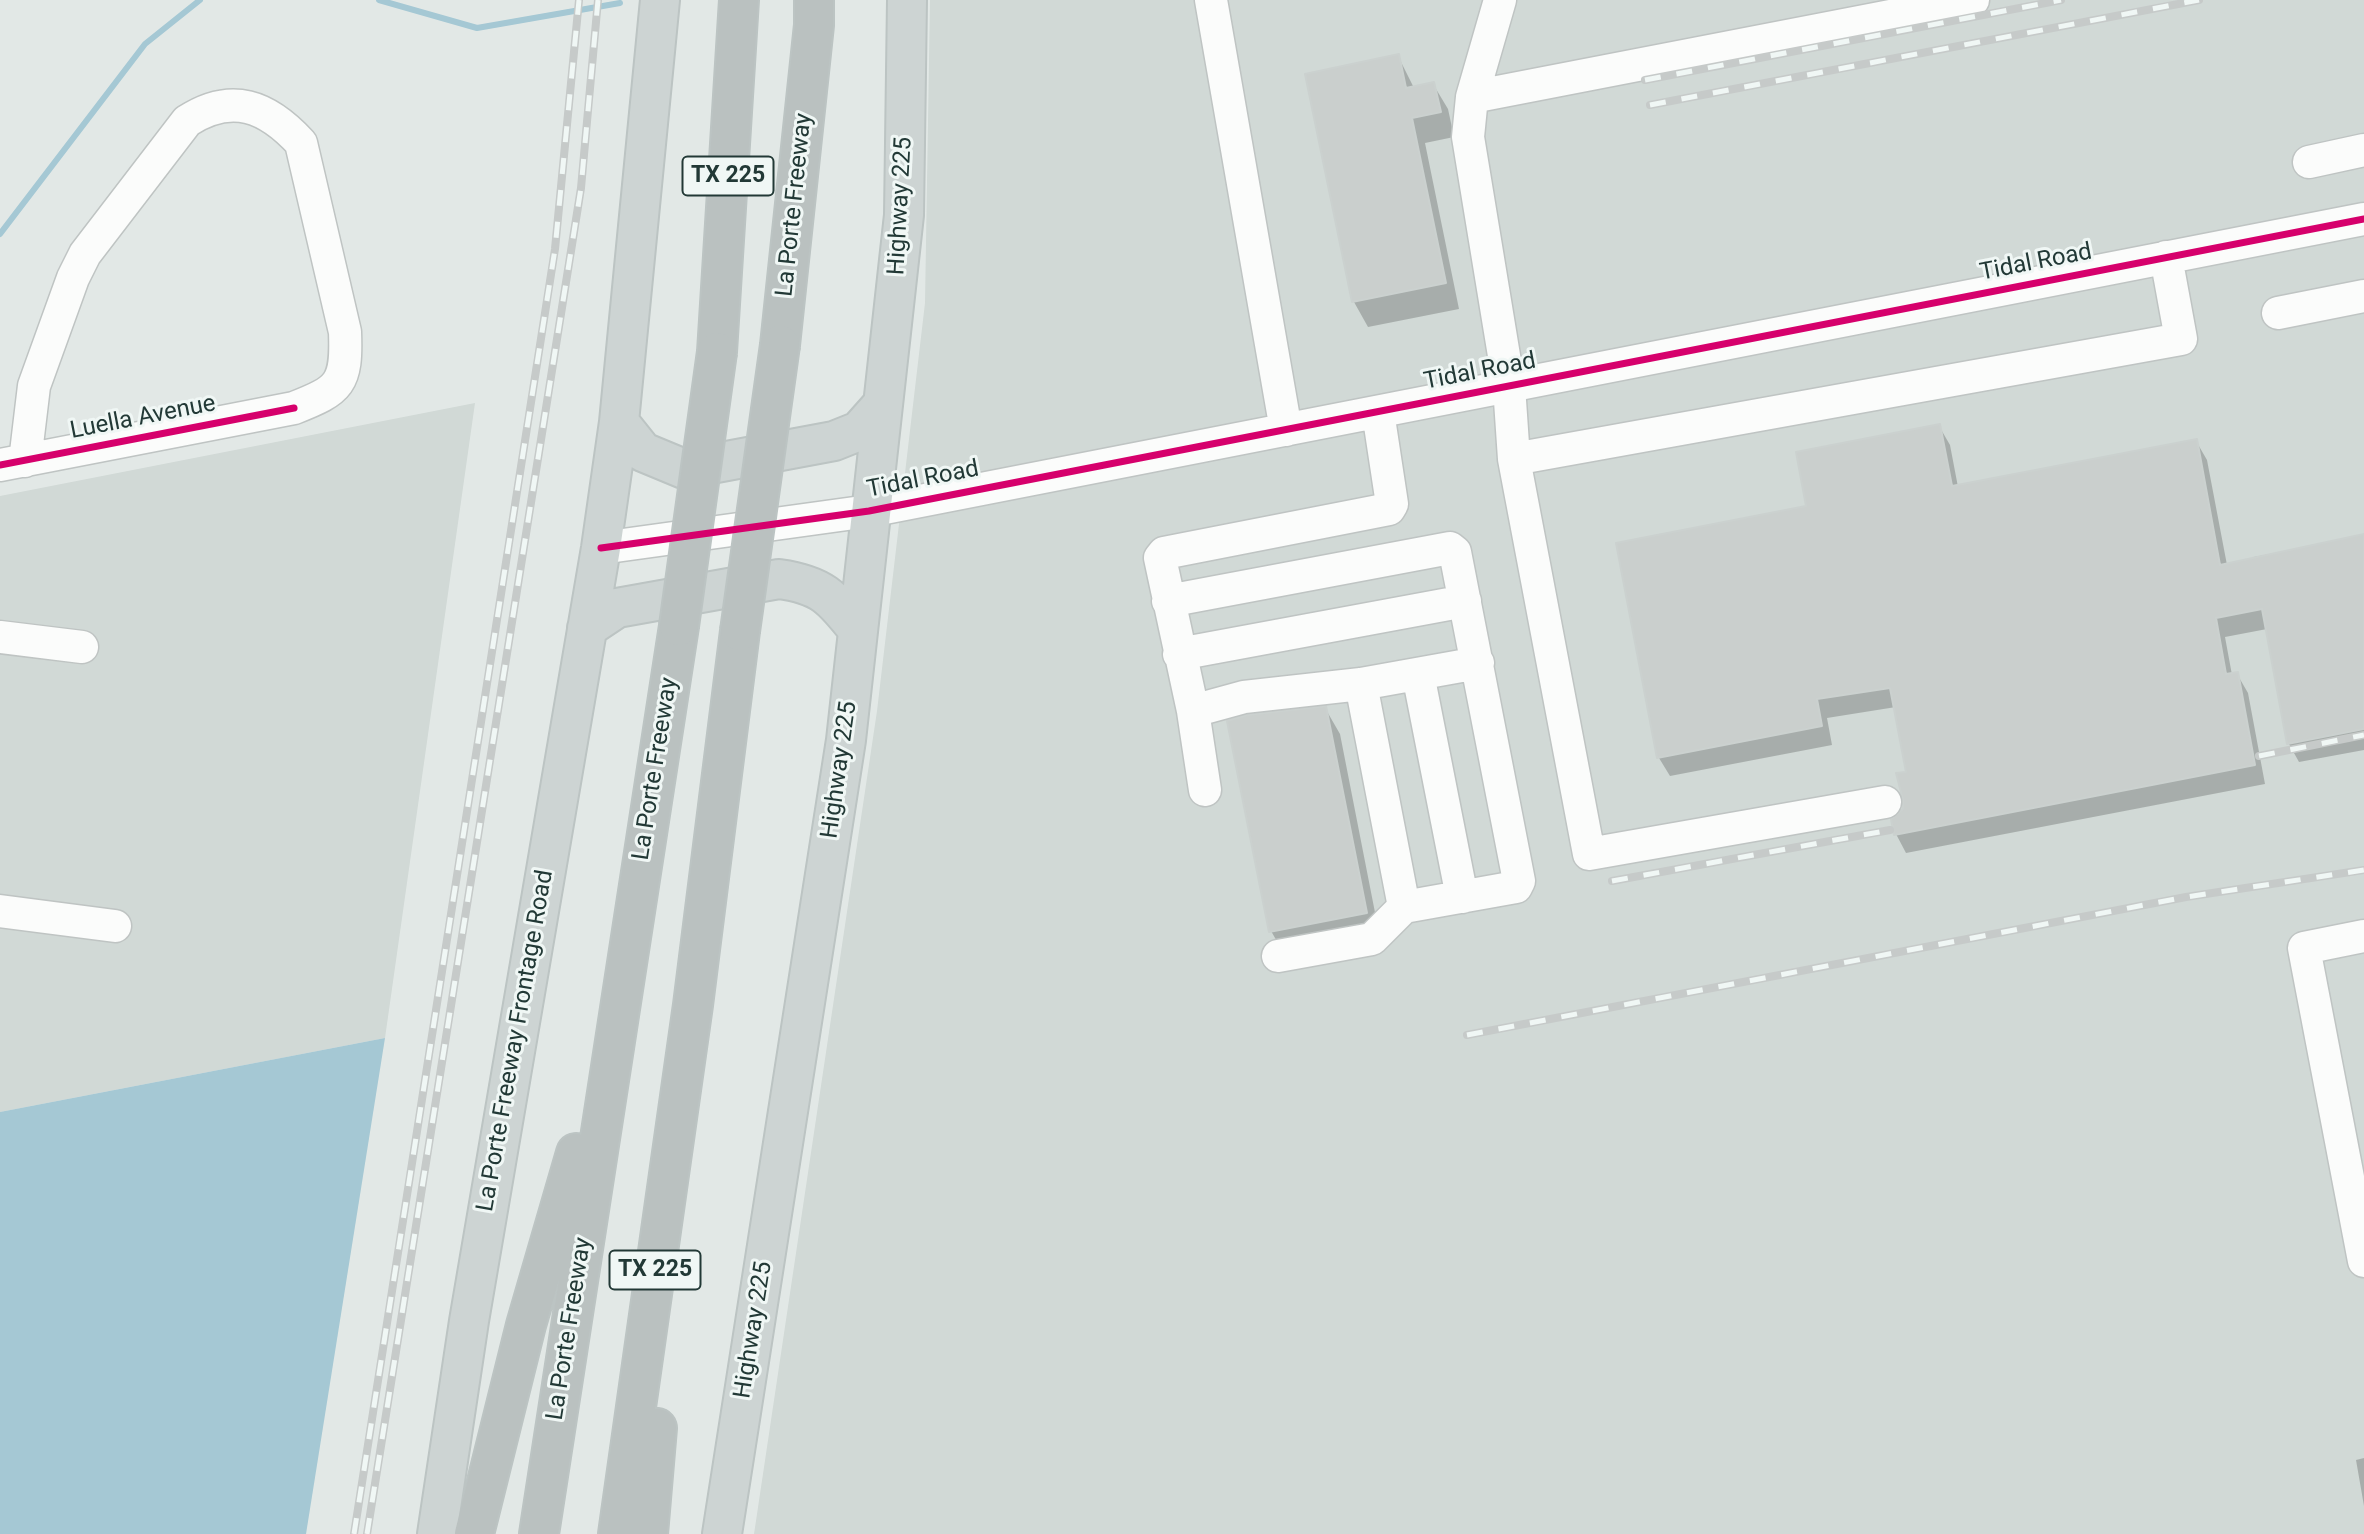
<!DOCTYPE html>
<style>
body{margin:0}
canvas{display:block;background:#e2e8e6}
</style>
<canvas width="2364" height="1534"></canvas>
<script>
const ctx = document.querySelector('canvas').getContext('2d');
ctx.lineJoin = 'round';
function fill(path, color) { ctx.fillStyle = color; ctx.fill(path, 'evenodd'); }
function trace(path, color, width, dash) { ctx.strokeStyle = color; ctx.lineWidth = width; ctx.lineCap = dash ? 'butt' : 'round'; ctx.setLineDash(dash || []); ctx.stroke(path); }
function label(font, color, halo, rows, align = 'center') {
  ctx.font = font + ' Roboto,sans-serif'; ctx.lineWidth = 6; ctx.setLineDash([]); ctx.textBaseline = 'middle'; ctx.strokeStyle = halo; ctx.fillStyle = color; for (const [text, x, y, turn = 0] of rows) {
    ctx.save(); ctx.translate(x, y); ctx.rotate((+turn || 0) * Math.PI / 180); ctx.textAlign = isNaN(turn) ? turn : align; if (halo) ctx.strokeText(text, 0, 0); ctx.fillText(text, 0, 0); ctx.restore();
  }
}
fill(new Path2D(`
 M 930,0 L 2364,0 L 2364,1534 L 754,1534 L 877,711 L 925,303 Z
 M 475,403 L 385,1038 L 0,1112 L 0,496 Z`), '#d1d9d6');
fill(new Path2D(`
 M 385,1038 L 306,1534 L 0,1534 L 0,1112 Z`), '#a5c8d4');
fill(new Path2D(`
 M 1398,56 L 1414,88 L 1433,84 L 1448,109 L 1454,137 L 1425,143 L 1459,309 L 1368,327 L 1354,302 Z
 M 1939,426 L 1950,445 L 1958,487 L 2196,441 L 2207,460 L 2227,565 L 2254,560 L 2254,557 L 2364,536 L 2364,750 L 2299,762 L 2289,744 L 2267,629 L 2225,637 L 2232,675 L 2237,674 L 2248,693 L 2265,784 L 1906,853 L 1896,834 L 1904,809 L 1908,773 L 1896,707 L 1827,718 L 1832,745 L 1670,776 L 1659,758 L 1808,508 Z
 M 1325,708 L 1340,734 L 1380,938 L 1286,957 L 1271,931 Z
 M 2364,1458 L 2364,1506 L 2356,1460 Z`), '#0003');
trace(new Path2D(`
 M 379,0 L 477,28 L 620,3
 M 0,234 L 145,44 L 200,0`), '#a5c8d4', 6);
const building = new Path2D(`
 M 1399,54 L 1406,88 L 1434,82 L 1441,112 L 1412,118 L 1446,283 L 1352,302 L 1305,74 Z
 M 1940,424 L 1952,486 L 2197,439 L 2220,565 L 2364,534 L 2364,729 L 2287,744 L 2262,609 L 2216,618 L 2226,674 L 2238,672 L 2255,765 L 1894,835 L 1891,819 L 1903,809 L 1903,800 L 1896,773 L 1906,772 L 1890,688 L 1817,699 L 1822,726 L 1657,758 L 1616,543 L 1806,506 L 1796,452 Z
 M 1326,706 L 1367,913 L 1269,932 L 1227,721 L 1247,715 Z`);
fill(building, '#cacfcd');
trace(building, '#cbd1cf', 2);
const minor = new Path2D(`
 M 1211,0 L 1286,430
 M 1472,97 L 1500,0
 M 2309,162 L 2364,150
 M 2278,313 L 2364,296
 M 1514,459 L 2181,339 L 2166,257
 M 0,465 L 294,408 C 340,390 347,384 345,332 L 301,143 C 267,106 232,92 187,121 L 85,254 L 73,278 L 34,386 L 25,461
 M 601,548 L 869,511 L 2364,219
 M 1168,601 L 1450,548 L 1455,552 L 1519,881 L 1516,887 L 1404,907 L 1361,684
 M 0,637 L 82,647
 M 1179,654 L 1465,601
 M 1418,674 L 1462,897
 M 1193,711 L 1244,697 L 1361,684 L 1478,663
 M 1205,790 L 1193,711 L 1160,558 L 1164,553 L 1389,509 L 1392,504 L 1378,412
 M 1885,802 L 1589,854 L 1514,459 L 1509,386 L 1468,137 L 1472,97 L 1973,0
 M 0,911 L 115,926
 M 2364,936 L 2304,948 L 2364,1261
 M 1278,956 L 1372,939 L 1404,907`);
const major = new Path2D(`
 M 619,422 L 643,452 L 684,469 L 834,441 L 859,431 L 883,404
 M 587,628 L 617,608 L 779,579 C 822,585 832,597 858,630
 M 437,1534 L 469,1321 L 601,548 L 619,422 L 660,0
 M 722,1534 L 846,740 L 904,215 L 907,0`);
const highway = new Path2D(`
 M 780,345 L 814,25 L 814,0
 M 717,352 L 739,0
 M 474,1534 L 526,1325 L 576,1153
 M 539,1534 L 679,626
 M 618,1534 L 693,1005 L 740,631
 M 648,1534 L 657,1428`);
trace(minor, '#bfc4c3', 35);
trace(major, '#bcc4c3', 42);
trace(highway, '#bcc4c3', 42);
trace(minor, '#fbfcfb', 32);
trace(major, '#cdd4d3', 38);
trace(highway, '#bac1c0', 38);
const rail = new Path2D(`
 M 1645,80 L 2061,0
 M 1650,105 L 2199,0
 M 2259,756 L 2364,735
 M 1612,881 L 1890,830
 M 1467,1035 L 2186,897 L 2364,870
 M 354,1534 L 555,249 L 579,0
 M 367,1534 L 581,188 L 598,0`);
trace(rail, '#c6cac9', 8);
trace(rail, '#f0f7f5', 5, [16]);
const highwayBridge = new Path2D(`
 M 679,626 L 717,352
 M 740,631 L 780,345`);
trace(highwayBridge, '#bcc4c3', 42, []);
trace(highwayBridge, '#bac1c0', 38);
trace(new Path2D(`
 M 0,465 L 294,408
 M 601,548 L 869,511 L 2364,219`), '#d6006c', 7);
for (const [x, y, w] of [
 [728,176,91],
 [655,1270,91]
]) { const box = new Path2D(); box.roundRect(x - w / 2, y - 19.5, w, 39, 5); ctx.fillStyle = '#f0f7f5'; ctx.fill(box); trace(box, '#223936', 2); }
label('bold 23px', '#223936', null, [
 ["TX 225",728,176],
 ["TX 225",655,1270]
]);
label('24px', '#223936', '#f0f7f5', [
 ["La Porte Freeway",795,205,-84],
 ["Highway 225",901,206,-87],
 ["Tidal Road",2036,263,-11],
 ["Tidal Road",1480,372,-11],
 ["Luella Avenue",143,418,-11],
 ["Tidal Road",923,480,-11],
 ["La Porte Freeway",656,769,-81],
 ["Highway 225",840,770,-82],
 ["La Porte Freeway Frontage Road",516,1041,-80],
 ["La Porte Freeway",570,1329,-81],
 ["Highway 225",754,1330,-81]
]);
</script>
